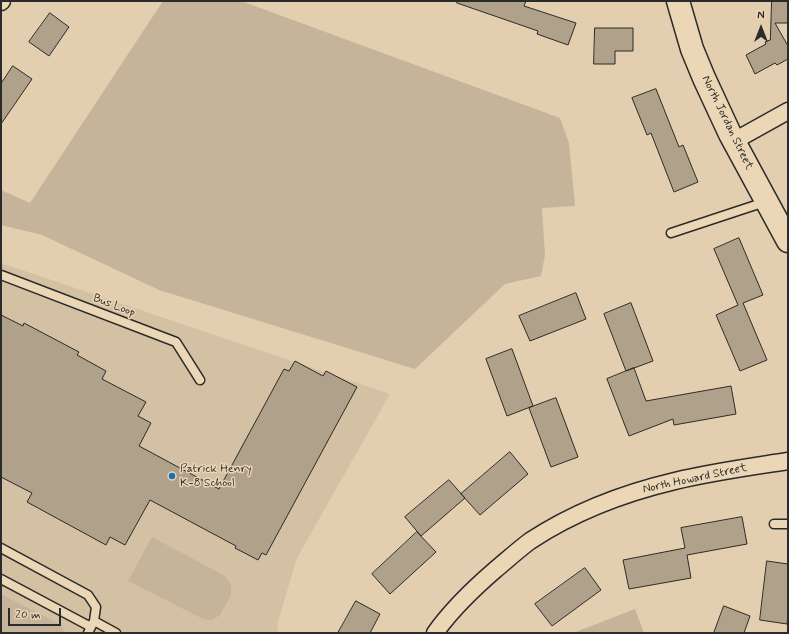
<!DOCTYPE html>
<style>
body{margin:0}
#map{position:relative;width:789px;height:634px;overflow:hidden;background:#e3cfaf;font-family:Mynerve,sans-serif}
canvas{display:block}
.frame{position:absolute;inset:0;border:2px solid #2b2b2b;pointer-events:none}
.north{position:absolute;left:741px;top:8px;width:40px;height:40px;-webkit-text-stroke:3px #ebd6b5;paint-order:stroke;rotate:0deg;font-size:11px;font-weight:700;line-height:16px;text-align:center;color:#2b2b2b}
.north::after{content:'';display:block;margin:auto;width:14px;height:18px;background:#2b2b2b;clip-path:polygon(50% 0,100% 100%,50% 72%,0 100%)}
.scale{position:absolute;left:8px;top:608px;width:53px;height:18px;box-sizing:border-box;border:2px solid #2b2b2b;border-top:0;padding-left:5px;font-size:12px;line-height:14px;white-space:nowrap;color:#2b2b2b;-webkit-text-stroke:3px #ebd6b5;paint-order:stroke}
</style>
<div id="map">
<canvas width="789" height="634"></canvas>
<div class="frame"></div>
<div class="north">N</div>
<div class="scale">20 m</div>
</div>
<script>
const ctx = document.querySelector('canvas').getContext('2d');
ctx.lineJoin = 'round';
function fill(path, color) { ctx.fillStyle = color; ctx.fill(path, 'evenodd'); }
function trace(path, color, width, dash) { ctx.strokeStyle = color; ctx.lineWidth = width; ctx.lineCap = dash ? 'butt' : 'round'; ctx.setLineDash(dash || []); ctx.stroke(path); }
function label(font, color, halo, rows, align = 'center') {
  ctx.font = font + ' Mynerve,sans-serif'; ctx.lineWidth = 3; ctx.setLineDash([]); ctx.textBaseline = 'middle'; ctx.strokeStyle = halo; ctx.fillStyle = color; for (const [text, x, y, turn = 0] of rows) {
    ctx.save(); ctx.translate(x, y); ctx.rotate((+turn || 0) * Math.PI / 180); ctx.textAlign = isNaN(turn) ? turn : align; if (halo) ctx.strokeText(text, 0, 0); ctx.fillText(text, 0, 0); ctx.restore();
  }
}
fill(new Path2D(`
 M 1,263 L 390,394 L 297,558 L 279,618 L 277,633 L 1,633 Z`), '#d4c1a4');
fill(new Path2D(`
 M 163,1 L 241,1 L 560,118 L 569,143 L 575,206 L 542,208 L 545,255 L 541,276 L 505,284 L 415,369 L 159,290 L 42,235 L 1,225 L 1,190 L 30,203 Z
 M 152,537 L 225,576 L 231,585 L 231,595 L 220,615 L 212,620 L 203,619 L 128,581 Z
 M 1,594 L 61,625 L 65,633 L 1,633 Z
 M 635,609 L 644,633 L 573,633 Z`), '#c5b49a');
const building = new Path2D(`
 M 457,1 L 526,1 L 524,6 L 576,23 L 568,45 L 537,34 L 538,31 L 457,3 Z
 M 772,1 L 788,1 L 788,23 L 775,23 L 788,46 L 788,59 L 777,65 L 775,63 L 755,74 L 746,55 L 766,44 L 765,42 L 770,40 Z
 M 50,13 L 69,27 L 49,56 L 29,42 Z
 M 595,28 L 633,28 L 633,51 L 615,51 L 615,64 L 594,64 Z
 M 13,66 L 32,79 L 1,124 L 1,84 Z
 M 656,89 L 679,147 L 683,145 L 698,182 L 674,192 L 651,133 L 647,135 L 632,98 Z
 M 739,238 L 763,295 L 743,303 L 767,360 L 740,371 L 716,315 L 738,305 L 714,249 Z
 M 576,293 L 586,319 L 530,341 L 519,316 Z
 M 631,303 L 653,361 L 626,371 L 604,314 Z
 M 1,315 L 23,326 L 24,323 L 79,352 L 77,355 L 106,371 L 102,379 L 146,402 L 138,416 L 151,423 L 139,446 L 219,489 L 284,369 L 289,371 L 295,361 L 323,376 L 326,371 L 357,387 L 266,555 L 262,553 L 258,560 L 235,548 L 236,546 L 150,500 L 125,545 L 110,537 L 106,545 L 27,502 L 32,493 L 1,477 Z
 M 512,349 L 533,406 L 507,416 L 486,359 Z
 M 634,368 L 646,401 L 731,386 L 736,414 L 674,425 L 673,419 L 629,436 L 607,379 Z
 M 556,398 L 578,457 L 551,467 L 529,408 Z
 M 510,452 L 528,474 L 480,515 L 461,494 Z
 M 449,480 L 465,498 L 421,536 L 405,517 Z
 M 742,517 L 747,544 L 687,555 L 691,578 L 629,589 L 623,560 L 685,548 L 681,528 Z
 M 417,532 L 436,552 L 390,594 L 372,574 Z
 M 767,561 L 788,564 L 788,615 L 787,624 L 760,620 Z
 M 585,568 L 601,590 L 552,626 L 535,604 Z
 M 356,601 L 380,614 L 370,633 L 338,633 Z
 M 724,606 L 750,616 L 744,633 L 714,633 Z`);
fill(building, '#b0a18a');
trace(building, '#2b2b2b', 1);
const lane = new Path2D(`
 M 671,233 L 765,202
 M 1,275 L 176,342 L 200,380
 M 774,524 L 788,524
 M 1,548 L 88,595 L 96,607 L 94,621 L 88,633
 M 1,579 L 91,627
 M 94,621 L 116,633`);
const street = new Path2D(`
 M 1,2 L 2,1
 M 734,141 L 788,111
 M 435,633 C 452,609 473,589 495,570 C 507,560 518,550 530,541 C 574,512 624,493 675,481 C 712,472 750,467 788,461`);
const secondary = new Path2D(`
 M 678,1 L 692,49 L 704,78 L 730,134 L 788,241`);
trace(lane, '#2b2b2b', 11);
trace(street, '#2b2b2b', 19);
trace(secondary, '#2b2b2b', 25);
trace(lane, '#ebd6b5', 8);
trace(street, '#ebd6b5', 16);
trace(secondary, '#ebd6b5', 22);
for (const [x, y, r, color] of [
 [172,476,4,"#1f6fb2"]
]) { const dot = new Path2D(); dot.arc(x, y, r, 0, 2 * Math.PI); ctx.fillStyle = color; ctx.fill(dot); trace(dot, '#ebd6b5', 1.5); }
label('12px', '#2b2b2b', '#ebd6b5', [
 ["North Jordan Street",727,123,64],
 ["Bus Loop",114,306,21],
 ["North Howard Street",695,479,-12]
]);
label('12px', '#2b2b2b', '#ebd6b5', [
 ["Patrick Henry",180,469],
 ["K-8 School",180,483]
], 'left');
</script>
